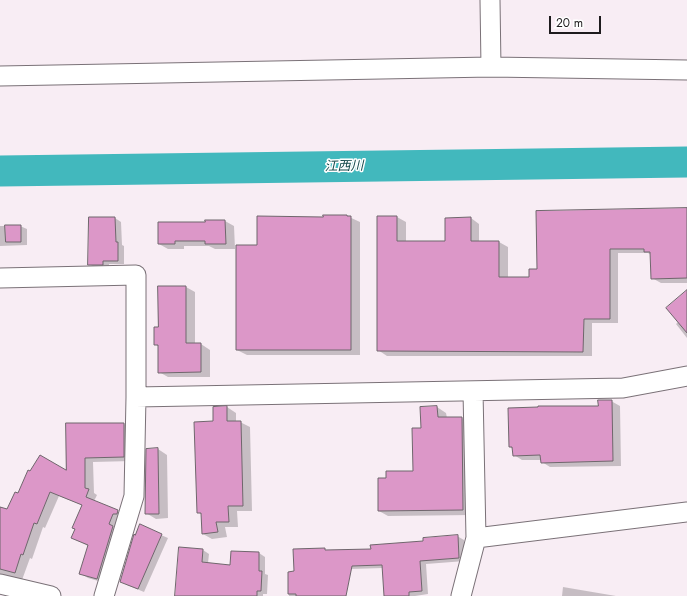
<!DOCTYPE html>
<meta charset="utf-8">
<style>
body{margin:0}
#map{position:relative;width:687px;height:596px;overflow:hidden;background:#f8edf4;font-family:Jost,sans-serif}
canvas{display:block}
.scale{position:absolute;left:549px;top:16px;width:52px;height:18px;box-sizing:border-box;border:2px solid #1e1b1d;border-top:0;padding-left:5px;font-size:12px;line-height:14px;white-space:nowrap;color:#1e1b1d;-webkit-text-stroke:3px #fff;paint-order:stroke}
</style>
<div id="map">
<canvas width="687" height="596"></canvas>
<div class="scale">20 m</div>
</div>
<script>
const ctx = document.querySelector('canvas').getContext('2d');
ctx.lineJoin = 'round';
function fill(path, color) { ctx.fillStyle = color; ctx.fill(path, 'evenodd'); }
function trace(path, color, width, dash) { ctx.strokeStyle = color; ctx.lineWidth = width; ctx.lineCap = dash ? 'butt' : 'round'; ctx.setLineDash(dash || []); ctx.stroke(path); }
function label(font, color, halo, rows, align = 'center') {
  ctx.font = font + ' Jost,"Noto Sans JP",sans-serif'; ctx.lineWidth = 3; ctx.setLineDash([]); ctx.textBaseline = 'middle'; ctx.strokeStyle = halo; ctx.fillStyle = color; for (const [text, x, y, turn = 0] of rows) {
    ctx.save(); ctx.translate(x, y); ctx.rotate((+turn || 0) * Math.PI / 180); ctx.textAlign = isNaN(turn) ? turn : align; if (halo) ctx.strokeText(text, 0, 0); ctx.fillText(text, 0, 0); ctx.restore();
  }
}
fill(new Path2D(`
 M 687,209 L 687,283 L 661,283 L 652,278 L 651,255 L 648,253 L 618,253 L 618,323 L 592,323 L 592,356 L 387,356 L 378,350 L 397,217 L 406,222 L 406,242 L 446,242 L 471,218 L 479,224 L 479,242 L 499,242 L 508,247 L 508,278 L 530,278 L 538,270 Z
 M 347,216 L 360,222 L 360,355 L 247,355 L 237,350 L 258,246 Z
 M 90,218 L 115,218 L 121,222 L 122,245 L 124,246 L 124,264 L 109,264 L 109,268 L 96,268 L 89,264 Z
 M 225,221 L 234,226 L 235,249 L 215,249 L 209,246 L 184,246 L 184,249 L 168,249 L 159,244 L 206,223 Z
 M 0,226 L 20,226 L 27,229 L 27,245 L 0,246 Z
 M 186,287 L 195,292 L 195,344 L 201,344 L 210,350 L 210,377 L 168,377 L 159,372 L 159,347 L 155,344 L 159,328 Z
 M 687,294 L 687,338 L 676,324 L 679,321 Z
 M 611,401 L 620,406 L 621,466 L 550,467 L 542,462 L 541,460 L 522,460 L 514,455 L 513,449 L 510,447 Z
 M 227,407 L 236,413 L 236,422 L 240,422 L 250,427 L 252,511 L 237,511 L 238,527 L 225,527 L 227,537 L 212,539 L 203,534 L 202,515 L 198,512 L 214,422 Z
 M 437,407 L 446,413 L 447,418 L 462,418 L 471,423 L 472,515 L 388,516 L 379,511 L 387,479 L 414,472 Z
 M 67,424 L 124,424 L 132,429 L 132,461 L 93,462 L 94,493 L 97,495 L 94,501 L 126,516 L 105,583 L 88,578 L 80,573 L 88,546 L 72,538 L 82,505 L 59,496 L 45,528 L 43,527 L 32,559 L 30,558 L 22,580 L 0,582 L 0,508 L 8,511 L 19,494 L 67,472 Z
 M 158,449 L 167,455 L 168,518 L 156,519 L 146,513 Z
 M 161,535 L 168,538 L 144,592 L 127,585 Z
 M 457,536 L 464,540 L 465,561 L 426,564 L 428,594 L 415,596 L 385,596 L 383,568 L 350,569 L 343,565 L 372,550 Z
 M 203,550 L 209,554 L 208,563 L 231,566 L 232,552 L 259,553 L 265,557 L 265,574 L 268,575 L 267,594 L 263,594 L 263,596 L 176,596 Z
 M 295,572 L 330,596 L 289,596 L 289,573 Z
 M 563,587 L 616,596 L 562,596 Z`), '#0003');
trace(new Path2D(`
 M 0,171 L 687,162`), '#42b8bd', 31);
const building = new Path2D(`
 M 687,208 L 687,278 L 651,279 L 650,252 L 644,252 L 644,249 L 610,249 L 610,319 L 584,319 L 583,352 L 377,351 L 377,216 L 397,216 L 397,241 L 445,241 L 445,218 L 471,217 L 471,241 L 499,241 L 499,277 L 529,277 L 529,269 L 537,269 L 536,211 Z
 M 323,215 L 347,215 L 347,216 L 351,216 L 351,350 L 236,350 L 236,245 L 257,245 L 257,216 L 323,217 Z
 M 89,217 L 115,217 L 116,242 L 118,242 L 118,261 L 103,261 L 103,265 L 88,265 Z
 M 205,220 L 225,220 L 226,244 L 205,244 L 205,241 L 175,241 L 175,244 L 158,244 L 158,222 L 205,222 Z
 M 5,225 L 21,225 L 21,242 L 6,242 Z
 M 158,286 L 186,286 L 186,343 L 201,343 L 201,372 L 158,373 L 158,345 L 154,345 L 154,327 L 158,327 Z
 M 687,290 L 687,333 L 666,308 Z
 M 598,400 L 612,400 L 613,461 L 541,463 L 540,455 L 513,456 L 512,447 L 509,447 L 508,408 L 538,407 L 538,406 L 598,406 Z
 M 227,406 L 227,421 L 241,421 L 243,506 L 228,506 L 229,522 L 216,522 L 218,532 L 202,534 L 201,513 L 197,513 L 194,422 L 213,421 L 213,407 Z
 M 437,406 L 438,417 L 462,417 L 463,510 L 378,511 L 378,478 L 386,478 L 386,471 L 413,471 L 412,428 L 421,428 L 420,407 Z
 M 66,423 L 124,423 L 124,457 L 85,458 L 85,488 L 89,489 L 86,497 L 118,510 L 117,514 L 113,514 L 109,524 L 113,526 L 97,579 L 79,574 L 88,545 L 71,538 L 75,529 L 72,528 L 82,505 L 50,492 L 37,524 L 34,523 L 23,555 L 21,554 L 15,573 L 0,569 L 0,507 L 7,509 L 15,492 L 18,493 L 28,470 L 30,471 L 40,455 L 66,470 Z
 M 158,448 L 159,514 L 145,514 L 146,449 Z
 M 140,524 L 162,534 L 138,589 L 120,582 L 134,534 L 135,535 Z
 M 458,535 L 459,558 L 420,561 L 422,591 L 409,592 L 409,596 L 384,596 L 382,565 L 352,566 L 346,596 L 296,596 L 296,594 L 288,594 L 288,572 L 294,571 L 293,549 L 325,548 L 325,550 L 371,549 L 370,545 L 423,541 L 423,538 Z
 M 179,547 L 203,549 L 202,562 L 230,565 L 231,551 L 259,552 L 259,571 L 262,571 L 261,591 L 257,591 L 257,596 L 175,596 Z`);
fill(building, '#dc97c8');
trace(building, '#6f666c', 1);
const minor = new Path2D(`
 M 490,0 L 491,67
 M 0,76 L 491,67 L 687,70
 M 0,278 L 136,275 L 136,397 L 134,496 L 104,596
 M 136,397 L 623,388 L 687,376
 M 476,538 L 687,512
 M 0,584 L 51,596
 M 461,596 L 476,538 L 473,391`);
trace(minor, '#7a7177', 21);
trace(minor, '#fff', 19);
label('italic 13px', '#15494b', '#fff', [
 ["江西川",344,167,-1]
]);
</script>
